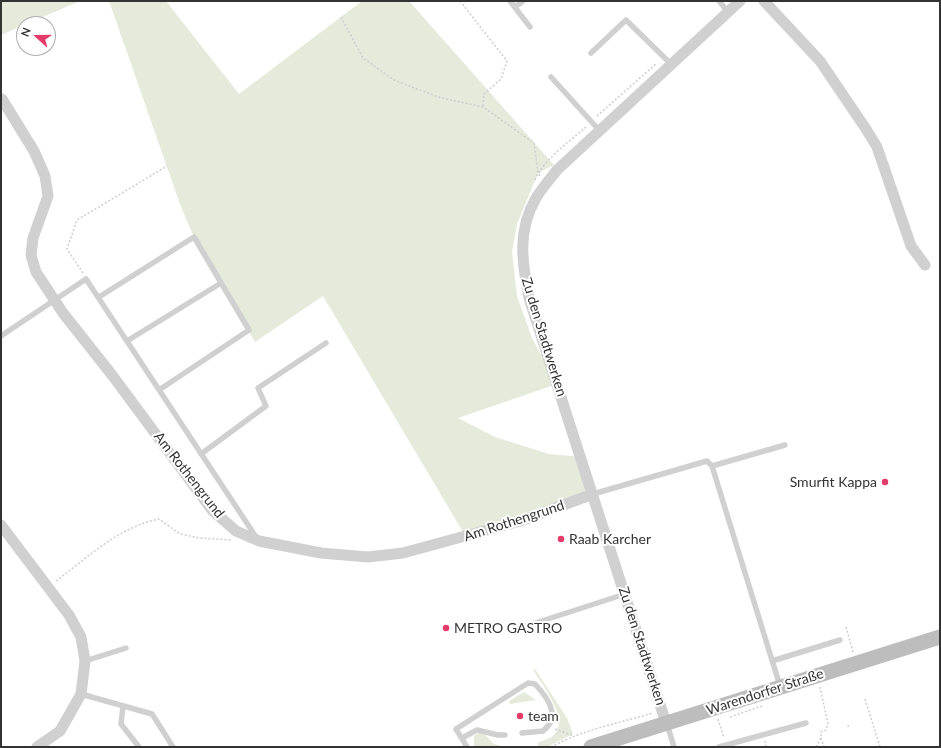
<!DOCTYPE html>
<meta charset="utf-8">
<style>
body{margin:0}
#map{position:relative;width:941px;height:748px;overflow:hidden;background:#fff;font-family:Lato,sans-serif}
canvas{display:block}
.frame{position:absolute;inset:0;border:2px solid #333;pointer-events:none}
.north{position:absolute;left:16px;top:16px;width:40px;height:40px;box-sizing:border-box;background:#fff;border:1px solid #adadad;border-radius:50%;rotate:291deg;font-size:11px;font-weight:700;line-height:16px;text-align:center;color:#333}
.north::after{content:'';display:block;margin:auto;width:14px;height:18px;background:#e43b6a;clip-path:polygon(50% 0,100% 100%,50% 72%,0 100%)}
</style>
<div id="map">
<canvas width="941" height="748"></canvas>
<div class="frame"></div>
<div class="north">N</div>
</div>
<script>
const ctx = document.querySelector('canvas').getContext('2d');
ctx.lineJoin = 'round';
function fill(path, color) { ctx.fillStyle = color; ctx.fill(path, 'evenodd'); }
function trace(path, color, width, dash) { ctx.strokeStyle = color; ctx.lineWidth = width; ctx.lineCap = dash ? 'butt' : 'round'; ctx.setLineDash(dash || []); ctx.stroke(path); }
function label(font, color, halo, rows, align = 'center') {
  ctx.font = font + ' Lato,sans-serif'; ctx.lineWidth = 4; ctx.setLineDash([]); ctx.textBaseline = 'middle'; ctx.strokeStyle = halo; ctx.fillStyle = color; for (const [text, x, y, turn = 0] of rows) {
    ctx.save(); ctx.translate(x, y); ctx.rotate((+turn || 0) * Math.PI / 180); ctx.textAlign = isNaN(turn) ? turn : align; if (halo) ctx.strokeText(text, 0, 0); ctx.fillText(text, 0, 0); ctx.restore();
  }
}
fill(new Path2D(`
 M 1,1 L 80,1 L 1,35 Z
 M 109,1 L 166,1 L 239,94 L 362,1 L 409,1 L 554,165 L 538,173 L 517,224 L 512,252 L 517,296 L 532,338 L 557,384 L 458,418 L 495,437 L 549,454 L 581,457 L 593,494 L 466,537 L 323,296 L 255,342 L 194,237 L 181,207 Z
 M 535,669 L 567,718 L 573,734 L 547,747 L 528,747 L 538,746 L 538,742 C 582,734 545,689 533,670 Z
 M 524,692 L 536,700 L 510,704 L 509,701 Z
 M 479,733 L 484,734 L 494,744 L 505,747 L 474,747 L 474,736 Z`), '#e5eadb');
trace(new Path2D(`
 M 460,1 L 507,61 L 501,79 L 484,94 L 483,107
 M 341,17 L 363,58 L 394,80 L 438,97 L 483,107 L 534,143 L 538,173 L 540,176
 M 597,116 L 657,63
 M 535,180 C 544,159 569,142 586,127
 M 83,273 L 67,249 L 77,220 L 167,166
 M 56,581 C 88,557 119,527 159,519 L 180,534 L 200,538 L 231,540
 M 846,627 L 853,652
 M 865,699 L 880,747
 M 730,717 L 762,706
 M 718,719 L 724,738
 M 848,725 L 849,729
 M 555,729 L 574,736
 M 821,738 L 824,747
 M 765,741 L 766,747
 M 551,747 C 582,730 619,723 653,713
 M 816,747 L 821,738 L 821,732 L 826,730 L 828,724 L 820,687`), '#cdcdcd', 1.5, [2, 2]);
trace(new Path2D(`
 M 510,1 L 530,27
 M 719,1 L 728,12
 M 515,7 L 523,1
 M 591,53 L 626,20 L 671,64
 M 551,77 L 599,130
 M 99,297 L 194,237 L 249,330 L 159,390
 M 1,336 L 86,279 L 256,537
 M 127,341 L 221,283
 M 201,454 L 266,406 L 258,388 L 326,343
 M 712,466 L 780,686
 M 593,494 L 707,461 L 712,466 L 785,445
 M 514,630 L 625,594
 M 85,661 L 126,648
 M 772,661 L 840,640
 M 81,694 L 152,714 L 173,747
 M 123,706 L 121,724 L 139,747
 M 667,724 L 674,747
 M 462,738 L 477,730 L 498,735 L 505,735
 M 467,747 L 456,729 L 528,683 L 535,684 C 547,697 562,716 543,731 L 522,733
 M 719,747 L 806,723`), '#d0d0d0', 5.5);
trace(new Path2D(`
 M 764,1 L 820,61 L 866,129 L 877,147 L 911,246 L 925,265
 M 2,99 L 34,151 L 45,176 L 48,196 L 33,238 L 31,255 L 36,272 L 63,313 L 112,375 L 212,510 L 236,531 L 259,541 L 321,553 L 368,557 L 403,553 L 520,521 L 593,494
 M 1,525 L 69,615 L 81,637 L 85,661 L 81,694 L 60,731 L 37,747
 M 666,723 L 529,298 C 522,262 517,231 536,198 C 542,188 550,179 557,170 L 740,1`), '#d0d0d0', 11);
trace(new Path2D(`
 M 591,747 L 940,637`), '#bdbdbd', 15);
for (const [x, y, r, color] of [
 [885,482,4,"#e43b6a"],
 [561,539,4,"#e43b6a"],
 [446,628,4,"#e43b6a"],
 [520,716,4,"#e43b6a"]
]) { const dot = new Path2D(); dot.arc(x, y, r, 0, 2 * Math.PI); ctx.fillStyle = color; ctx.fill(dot); trace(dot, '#fff', 1.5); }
label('14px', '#333', '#fff', [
 ["Zu den Stadtwerken",544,337,73],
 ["Am Rothengrund",189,475,52],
 ["Am Rothengrund",514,521,-18],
 ["Zu den Stadtwerken",642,646,72],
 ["Warendorfer Straße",765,692,-18]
]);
label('14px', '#333', '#fff', [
 ["Smurfit Kappa",877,482,"right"],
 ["Raab Karcher",569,539],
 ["METRO GASTRO",454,628],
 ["team",528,716]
], 'left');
</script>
